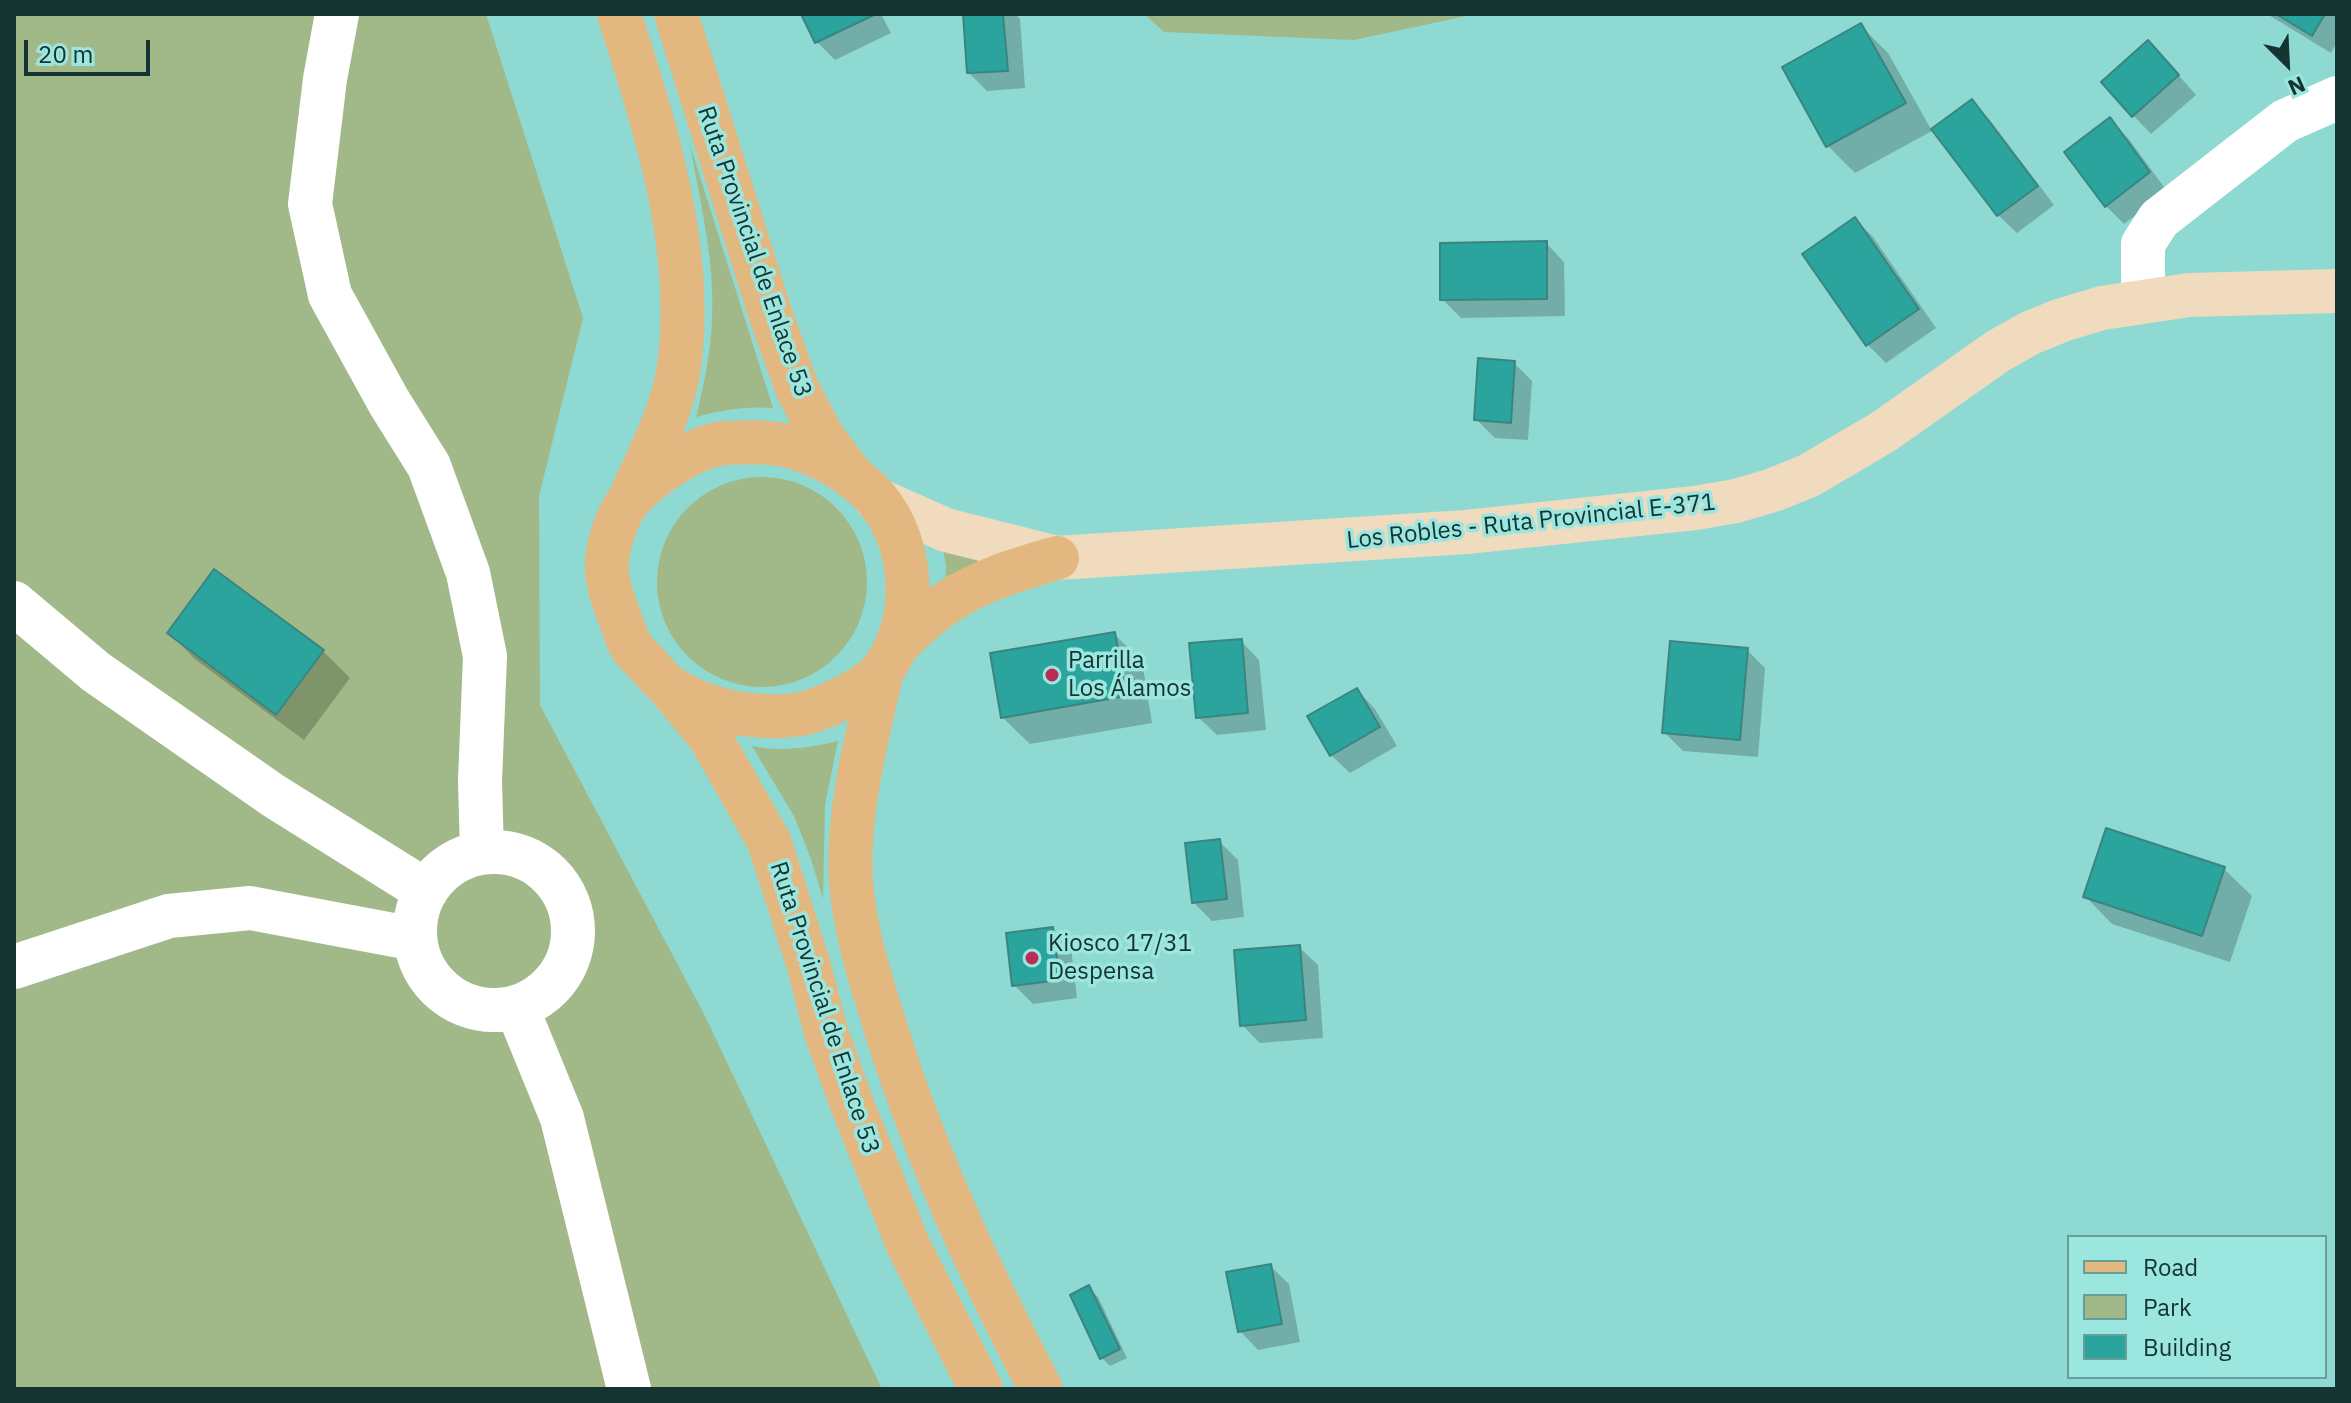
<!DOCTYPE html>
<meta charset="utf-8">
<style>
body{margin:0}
#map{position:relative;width:2351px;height:1403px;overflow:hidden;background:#8fd9d3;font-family:"IBM Plex Sans",sans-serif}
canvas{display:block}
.frame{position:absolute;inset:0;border:16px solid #153431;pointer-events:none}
.legend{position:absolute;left:2067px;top:1235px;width:260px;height:144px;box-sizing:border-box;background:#9ce6e0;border:2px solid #669f9a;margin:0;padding:10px 14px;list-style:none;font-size:24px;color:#153431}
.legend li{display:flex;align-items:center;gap:16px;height:40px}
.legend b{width:40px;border:2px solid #669f9a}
.north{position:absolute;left:2247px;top:24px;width:80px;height:80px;-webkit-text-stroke:6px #9ce6e0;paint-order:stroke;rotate:156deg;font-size:22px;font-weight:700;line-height:32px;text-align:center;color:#153431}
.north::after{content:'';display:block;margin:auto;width:28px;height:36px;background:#153431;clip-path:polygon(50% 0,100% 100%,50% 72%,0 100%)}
.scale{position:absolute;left:24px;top:40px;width:126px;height:36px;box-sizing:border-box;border:4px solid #153431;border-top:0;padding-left:10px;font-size:24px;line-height:28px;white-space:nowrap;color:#153431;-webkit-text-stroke:6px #9ce6e0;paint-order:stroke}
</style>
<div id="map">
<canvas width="2351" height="1403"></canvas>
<div class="frame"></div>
<ul class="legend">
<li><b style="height:10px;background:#e2b880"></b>Road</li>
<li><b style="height:22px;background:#a1b988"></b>Park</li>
<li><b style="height:22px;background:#2aa49d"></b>Building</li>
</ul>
<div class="north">N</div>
<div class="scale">20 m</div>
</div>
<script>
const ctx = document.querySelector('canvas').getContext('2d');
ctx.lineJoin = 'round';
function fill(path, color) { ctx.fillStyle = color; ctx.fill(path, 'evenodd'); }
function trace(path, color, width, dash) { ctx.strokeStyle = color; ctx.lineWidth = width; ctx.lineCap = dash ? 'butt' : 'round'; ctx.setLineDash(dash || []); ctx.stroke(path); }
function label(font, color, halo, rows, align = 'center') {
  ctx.font = font + ' "IBM Plex Sans",sans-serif'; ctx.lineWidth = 7; ctx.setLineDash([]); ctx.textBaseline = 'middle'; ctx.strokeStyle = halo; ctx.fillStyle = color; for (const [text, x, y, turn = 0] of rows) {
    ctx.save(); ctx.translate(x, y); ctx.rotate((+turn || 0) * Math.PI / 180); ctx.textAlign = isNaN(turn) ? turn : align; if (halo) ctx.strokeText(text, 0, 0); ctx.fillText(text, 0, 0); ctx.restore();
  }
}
fill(new Path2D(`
 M 14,14 L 486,14 L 583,318 L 539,496 L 540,705 L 705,1016 L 882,1389 L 14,1389 Z
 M 1144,14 L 1476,14 L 1354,40 L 1164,32 Z
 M 690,145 L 773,408 C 746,406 722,410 696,417 C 704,384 711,352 712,318 C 715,261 700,201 690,145 Z
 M657 582a105 105 0 1 1 210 0a105 105 0 1 1-210 0Z
 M 943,549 L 994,562 L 945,583 L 946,566 Z
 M 838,741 L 825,805 L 823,899 L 811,859 L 794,816 L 752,746 C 782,752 808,748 838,741 Z`), '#a1b988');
fill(new Path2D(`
 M 804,14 L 881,14 L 891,33 L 835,60 L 817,42 Z
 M 965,14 L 1015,14 L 1020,19 L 1025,88 L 987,91 L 969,73 Z
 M 2267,14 L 2337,14 L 2337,42 L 2331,53 Z
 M 1861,26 L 1888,53 L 1932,131 L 1855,173 L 1828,146 Z
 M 2166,61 L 2196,95 L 2151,134 L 2133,115 Z
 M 1972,102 L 1990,120 L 2054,205 L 2017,233 L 1998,215 Z
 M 2109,120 L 2128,138 L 2167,191 L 2124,224 L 2106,206 Z
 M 1855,219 L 1873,237 L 1936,328 L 1886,363 L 1868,345 Z
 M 1546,243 L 1564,262 L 1565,316 L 1461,318 L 1442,299 Z
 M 1514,363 L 1532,381 L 1528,440 L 1495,438 L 1476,419 Z
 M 169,633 L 323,651 L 350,678 L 304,740 L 196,660 Z
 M 1114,634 L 1142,661 L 1152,723 L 1030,744 L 1002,717 Z
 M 1241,641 L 1259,660 L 1266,730 L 1217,735 L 1198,717 Z
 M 1747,650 L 1765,668 L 1758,757 L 1683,751 L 1665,733 Z
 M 1357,690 L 1375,709 L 1397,746 L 1350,773 L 1331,755 Z
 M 1219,841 L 1238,860 L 1244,917 L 1212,921 L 1194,903 Z
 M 2224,869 L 2252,896 L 2230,962 L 2112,924 L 2085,896 Z
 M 1053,929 L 1071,948 L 1077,998 L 1033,1004 L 1014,985 Z
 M 1299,947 L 1318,965 L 1323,1038 L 1260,1043 L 1242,1025 Z
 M 1270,1266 L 1289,1284 L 1300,1342 L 1258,1350 L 1240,1331 Z
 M 1089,1288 L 1098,1297 L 1127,1358 L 1110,1366 L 1102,1358 Z`), '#0003');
const building = new Path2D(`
 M 801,14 L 873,14 L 874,15 L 815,43 Z
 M 963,14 L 1003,14 L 1008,71 L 967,73 Z
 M 2276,14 L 2325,14 L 2312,36 Z
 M 1861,23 L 1906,103 L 1826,147 L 1782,67 Z
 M 2148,40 L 2179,75 L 2132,117 L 2101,82 Z
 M 1972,99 L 2038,186 L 1997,216 L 1931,129 Z
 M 2110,117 L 2150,172 L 2105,207 L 2064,152 Z
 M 1855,217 L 1919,309 L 1866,346 L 1802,254 Z
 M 1547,241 L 1547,299 L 1440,300 L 1440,243 Z
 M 1478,358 L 1515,361 L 1511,423 L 1474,420 Z
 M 214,569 L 324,650 L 276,715 L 167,633 Z
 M 1115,632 L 1126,696 L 1001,718 L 990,653 Z
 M 1242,639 L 1248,713 L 1196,718 L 1189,643 Z
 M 1670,641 L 1748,648 L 1740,740 L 1662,733 Z
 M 1357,688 L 1380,727 L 1330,756 L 1307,716 Z
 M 2106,828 L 2225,867 L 2202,936 L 2083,897 Z
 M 1220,839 L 1227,899 L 1192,903 L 1185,843 Z
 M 1053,927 L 1060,980 L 1012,986 L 1006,933 Z
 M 1300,945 L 1306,1020 L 1240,1026 L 1234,950 Z
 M 1271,1264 L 1282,1324 L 1238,1332 L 1226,1272 Z
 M 1089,1285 L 1120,1349 L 1100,1359 L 1070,1295 Z`);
fill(building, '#2aa49d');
trace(building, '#3b8580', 2);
trace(new Path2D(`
 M 337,14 L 325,79 L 310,204 L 330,295 L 389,402 L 429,466 L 468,573 L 485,656 L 480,781 L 482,853
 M 2143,301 L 2143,244 L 2159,219 L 2285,121 L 2337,98
 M 14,603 L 96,672 L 274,796 L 426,891
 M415 931a79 79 0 1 1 158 0a79 79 0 1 1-158 0Z
 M 14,967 L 169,916 L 250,908 L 415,939
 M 517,1008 L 562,1118 L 629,1389`), '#fff', 44);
trace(new Path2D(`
 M 876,499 L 946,530 L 1057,558 L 1466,532 L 1695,508 L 1736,501 L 1773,490 L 1808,476 L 1883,432 L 1998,351 L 2030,333 L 2062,320 L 2102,308 L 2189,295 L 2337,291`), '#f0dbbf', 44);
trace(new Path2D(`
 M 619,14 C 655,126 695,248 679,367 C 673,410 650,454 632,493
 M 676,14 L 771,316 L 797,388 L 822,436 L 848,471
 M 753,442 C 765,443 778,443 789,446 C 820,454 855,474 876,498 C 915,545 918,619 884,668 C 870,688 819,712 795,715 C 751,720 704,710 668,686 C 660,680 654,671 647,664 C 642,658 635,653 631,646 C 626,637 623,627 620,618 C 613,601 605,578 607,560 C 609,540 618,513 631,498 C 651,476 688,451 717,444 C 728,442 742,443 753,442 Z
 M 897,645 C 914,629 931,612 951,600 C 983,579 1020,569 1057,558
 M 882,671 C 867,738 847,810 851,880 C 854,926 868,972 882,1016 C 921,1146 978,1269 1041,1389
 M 673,692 L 710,737 L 769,841 L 808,963 L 826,1032 L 850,1099 L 908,1245 L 981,1389`), '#e2b880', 44);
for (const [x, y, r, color] of [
 [1052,675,8,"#bb2b55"],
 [1032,958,8,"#bb2b55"]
]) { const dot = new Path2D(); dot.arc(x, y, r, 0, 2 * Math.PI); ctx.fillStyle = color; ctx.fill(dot); trace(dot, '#9ce6e0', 3); }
label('24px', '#153431', '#9ce6e0', [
 ["Ruta Provincial de Enlace 53",754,252,71],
 ["Los Robles - Ruta Provincial E-371",1531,522,-6],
 ["Ruta Provincial de Enlace 53",824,1008,72]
]);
label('24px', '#153431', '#9ce6e0', [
 ["Parrilla",1068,661],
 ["Los Álamos",1068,689],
 ["Kiosco 17/31",1048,944],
 ["Despensa",1048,972]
], 'left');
</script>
